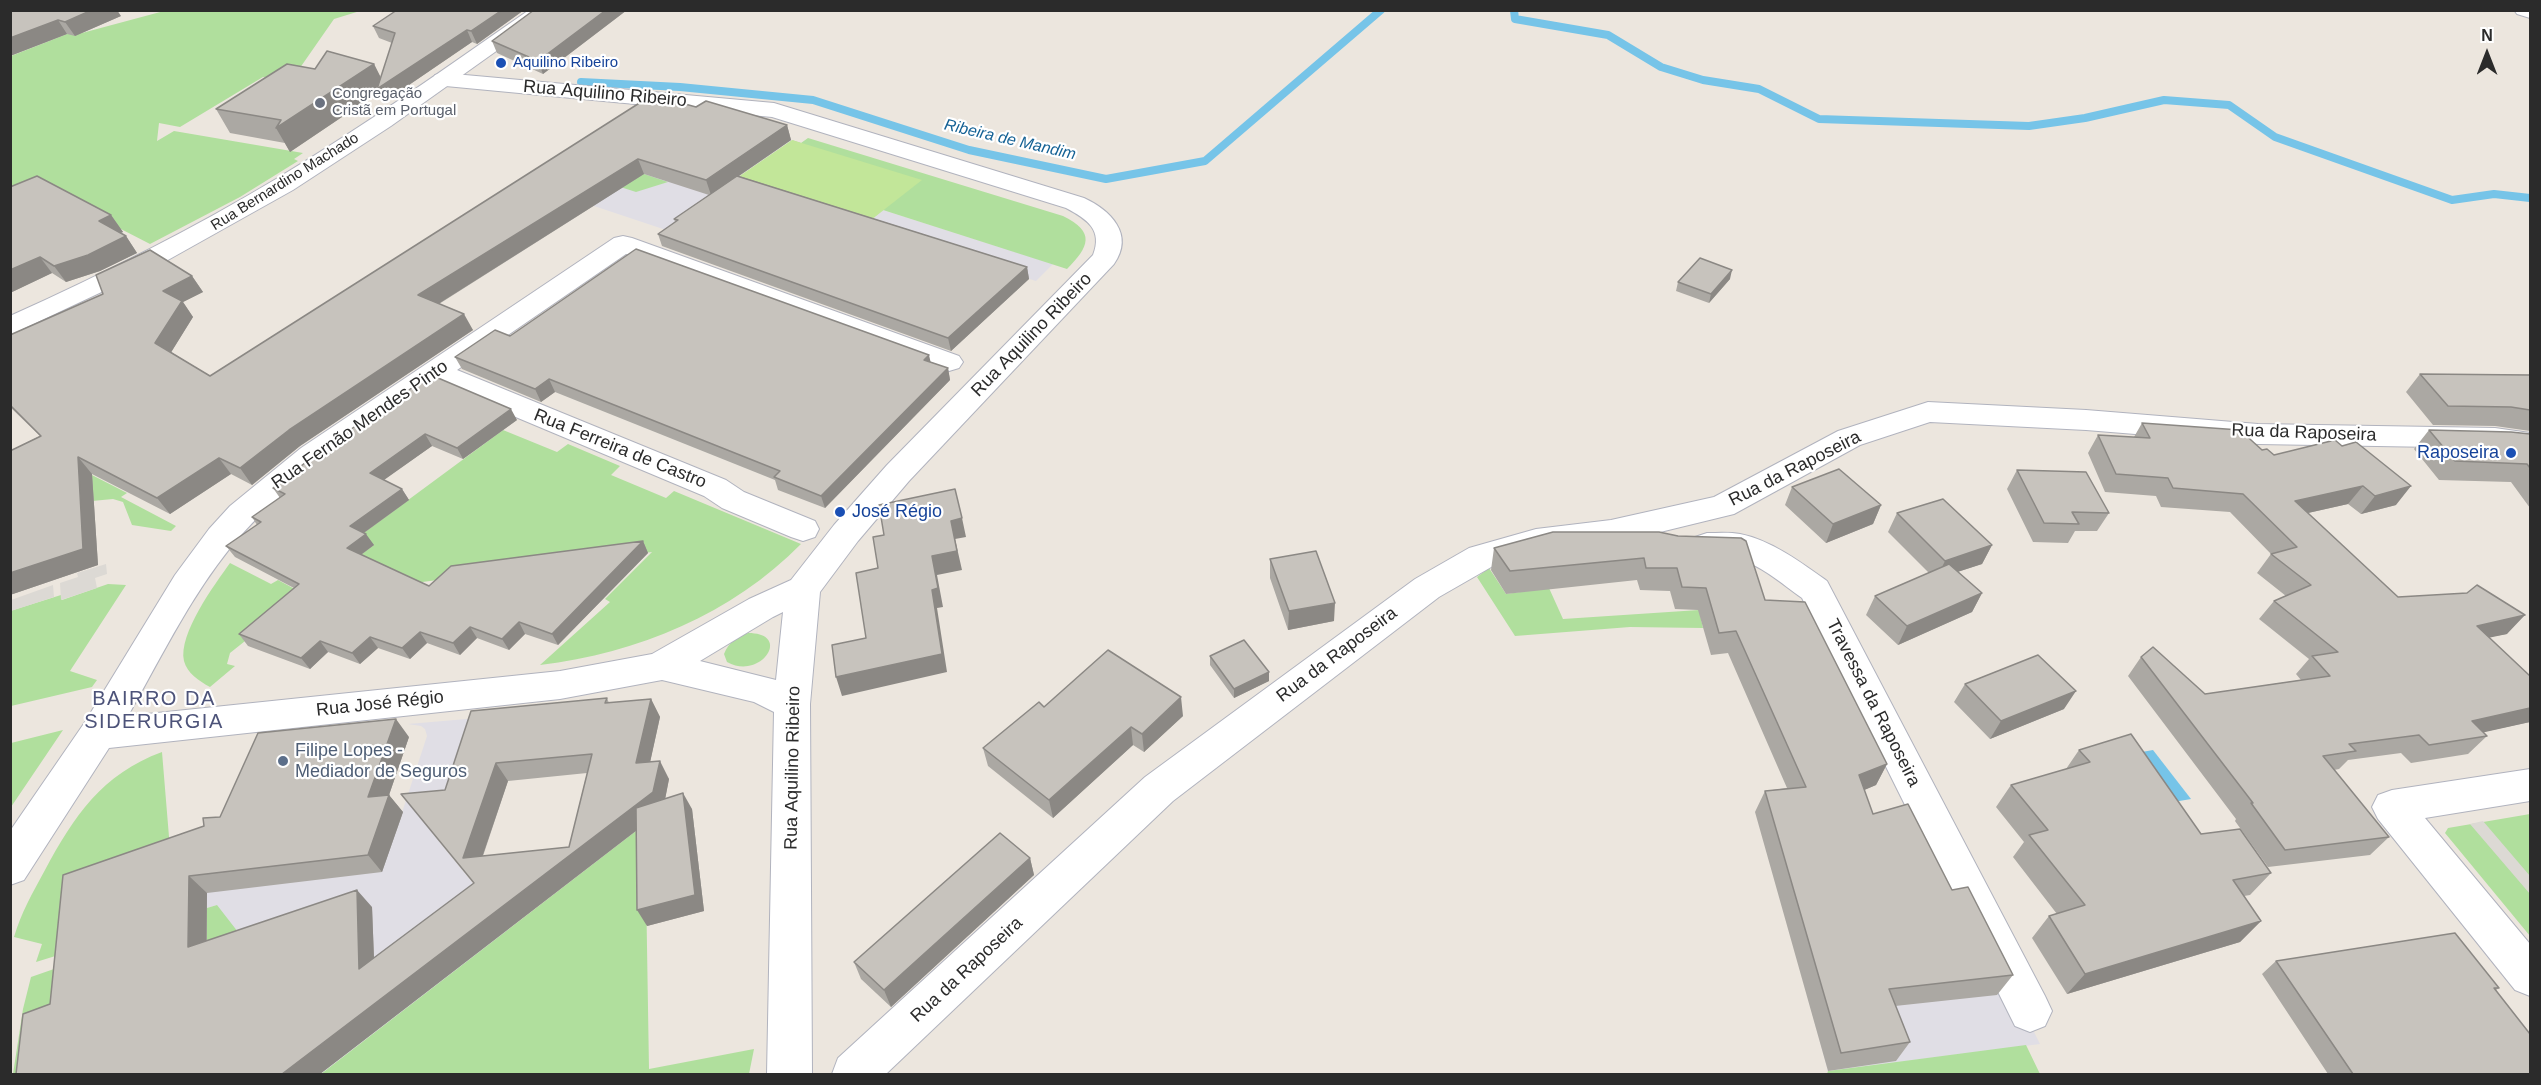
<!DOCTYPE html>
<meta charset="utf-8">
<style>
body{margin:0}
#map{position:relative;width:2541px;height:1085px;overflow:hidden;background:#ece6de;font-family:Arial,sans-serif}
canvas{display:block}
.frame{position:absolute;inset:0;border:12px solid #2b2b2b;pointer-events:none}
.north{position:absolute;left:2457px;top:24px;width:60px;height:60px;-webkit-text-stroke:4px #fff;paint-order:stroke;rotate:0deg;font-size:16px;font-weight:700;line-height:24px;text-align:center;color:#2b2b2b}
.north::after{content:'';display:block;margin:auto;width:21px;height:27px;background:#2b2b2b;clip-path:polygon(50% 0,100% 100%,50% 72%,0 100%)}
</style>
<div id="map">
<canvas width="2541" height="1085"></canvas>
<div class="frame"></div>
<div class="north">N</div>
</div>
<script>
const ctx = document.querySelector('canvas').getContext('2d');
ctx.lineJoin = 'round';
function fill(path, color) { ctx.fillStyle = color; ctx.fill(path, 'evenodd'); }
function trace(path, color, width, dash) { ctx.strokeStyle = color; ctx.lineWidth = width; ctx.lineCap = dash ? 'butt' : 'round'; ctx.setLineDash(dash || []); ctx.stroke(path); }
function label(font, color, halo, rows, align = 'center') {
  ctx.font = font + ' Arial,sans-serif'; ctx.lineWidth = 4.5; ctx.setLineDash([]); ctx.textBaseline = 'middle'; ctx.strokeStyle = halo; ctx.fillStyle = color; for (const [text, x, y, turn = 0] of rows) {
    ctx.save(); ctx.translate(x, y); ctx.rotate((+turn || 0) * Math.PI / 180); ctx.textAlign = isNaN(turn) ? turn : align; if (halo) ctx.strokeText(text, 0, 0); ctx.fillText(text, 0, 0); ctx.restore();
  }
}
fill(new Path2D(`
 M 772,134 L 792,140 L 686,213 L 672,232 L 558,194 Z
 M 883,210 L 1053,264 L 1036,281 L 862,227 Z
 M 490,717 L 466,734 L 433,834 L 510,929 L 321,1074 L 181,1074 L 217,905 L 207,908 L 207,853 L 395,834 L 427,736 L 425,729 L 421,726 L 408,724 Z
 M 1971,905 L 2040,1044 L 1828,1071 L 1789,929 Z`), '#e0dee5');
fill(new Path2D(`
 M 164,11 L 360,11 L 334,19 L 295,75 L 399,91 L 388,99 L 263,77 L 180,127 L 159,123 L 157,141 L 174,131 L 303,153 L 294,159 L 298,161 L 240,197 L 150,244 L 49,192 L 11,209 L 11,56 L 67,34 L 82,33 Z
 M 808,138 L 1063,216 C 1096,232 1089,247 1067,269 L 883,210 L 862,227 L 792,140 L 801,143 Z
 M 629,169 L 668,182 L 636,192 L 611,184 Z
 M 503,430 L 557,452 L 568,444 L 620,466 L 611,475 L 666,498 L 674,491 L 801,544 C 732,614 638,653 540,665 L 610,602 L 605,599 L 652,552 L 407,584 L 355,559 L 358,537 Z
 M 90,474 L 127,493 L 121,497 L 176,526 L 171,531 L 132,525 L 123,502 L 113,499 L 92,501 Z
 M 230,563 L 271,584 L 278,580 L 304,594 L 230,653 L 227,664 L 235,666 L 210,687 C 199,681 187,673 184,661 C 178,634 215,584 230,563 Z
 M 1489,568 L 1506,594 L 1549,588 L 1563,619 L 1699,610 L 1703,628 L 1630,627 L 1515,636 L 1477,577 Z
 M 108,584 L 126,585 L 70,671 L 97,680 L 92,687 L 11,706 L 10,611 L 61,595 L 62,600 Z
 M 748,633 C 793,633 761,681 727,662 L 724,654 C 729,642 736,637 748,633 Z
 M 63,730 L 11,807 L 11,743 Z
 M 162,752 L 171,861 L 78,949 L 36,962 L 42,944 L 14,937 C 21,913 33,892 45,870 C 74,816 102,774 162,752 Z
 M 2530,814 L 2530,936 L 2445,833 L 2448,828 Z
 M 645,824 L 649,1069 L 754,1049 L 749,1074 L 321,1074 Z
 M 217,905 L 238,932 L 206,1006 L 207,908 Z
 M 77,961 L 41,1074 L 13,1074 L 23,1009 L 31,977 Z
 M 2026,1045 L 2040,1074 L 1827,1074 L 1828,1071 Z`), '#b0df9d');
fill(new Path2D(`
 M 792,140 L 922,180 L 862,227 L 728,184 Z`), '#c2e699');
fill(new Path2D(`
 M 106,564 L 107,574 L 95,578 L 97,588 L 61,600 L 60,583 L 78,577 L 77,573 Z
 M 53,585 L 54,597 L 11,611 L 11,600 Z
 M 2483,821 L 2530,876 L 2530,894 L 2470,824 Z`), '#dcd9d4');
fill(new Path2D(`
 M 2153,750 L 2191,799 L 2156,805 L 2120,756 Z`), '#76c4e8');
trace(new Path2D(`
 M 1514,10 L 1515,19 L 1608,35 L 1661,67 L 1703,80 L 1759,89 L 1819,119 L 2029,126 L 2085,118 L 2164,100 L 2229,105 L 2275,137 L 2452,200 L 2494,194 L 2530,198
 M 581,82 L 680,87 L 813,100 L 969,150 L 1106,179 L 1205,161 L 1381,10`), '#76c4e8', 8);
const minor = new Path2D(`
 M 2514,10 L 2530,10 L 2530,18 L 2517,14 Z
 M 443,73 L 774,103 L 1084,198 C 1110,210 1135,234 1114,264 L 909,481 L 858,541 L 820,592 L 810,704 L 812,1074 L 767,1074 L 774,712 L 754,702 L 662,680 L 560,699 L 109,748 L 24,880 L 10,885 L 10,831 L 85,722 L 175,575 L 209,529 L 230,506 L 301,448 L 614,238 L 623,236 L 632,238 L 959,356 L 963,362 L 959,368 L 949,371 L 939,368 L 626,254 L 457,370 L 726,480 L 744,492 L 815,521 L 819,529 L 815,537 L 803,541 L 791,537 L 722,508 L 704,496 L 437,384 C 370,430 297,473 242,534 C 195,587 163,654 128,716 L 560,671 L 652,654 L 749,599 L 791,580 L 834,525 L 887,465 L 1093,255 C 1103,230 1087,219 1066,208 L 772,117 L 435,85 L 432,80 L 435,75 ZM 783,612 L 776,680 L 700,661 L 773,617 Z
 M 1928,402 L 2086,410 L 2258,424 L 2495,428 L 2530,433 L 2530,453 L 2495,448 L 2258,444 L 2086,430 L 1930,422 L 1860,445 L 1734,514 L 1611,544 L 1536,553 L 1493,566 L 1439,597 L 1173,801 L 886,1074 L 832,1074 L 838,1058 L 1145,777 L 1415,579 L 1469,548 L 1536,529 L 1611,520 L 1714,497 L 1838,431 Z
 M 1707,533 C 1718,533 1730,532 1740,534 C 1771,540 1802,563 1827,581 L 2045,996 L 2052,1011 L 2045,1026 L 2030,1032 L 2015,1026 L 1802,598 C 1782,584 1758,562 1733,558 C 1720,555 1708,557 1695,553 L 1690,545 L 1695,537 Z
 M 2530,769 L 2530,801 L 2425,818 L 2530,944 L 2530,996 L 2515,990 L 2378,819 L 2372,807 L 2378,795 L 2392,790 Z`);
const secondary = new Path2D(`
 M 529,10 L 554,10 L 391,126 L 293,190 L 159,265 L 10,335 L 10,316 C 101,275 191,230 276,179 C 363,127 446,68 529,10 Z`);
trace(minor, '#b1b3be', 2);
trace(secondary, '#b1b3be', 2);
fill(minor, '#fff');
fill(secondary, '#fff');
fill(new Path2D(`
 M 10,10 L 121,16 L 75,36 L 67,34 L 10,56 Z
 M 397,10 L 524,10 L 477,44 L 472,42 L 384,102 L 379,92 L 290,152 L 285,143 L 230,133 L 216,109 L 315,69 L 374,64 L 381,78 L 392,43 L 379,38 L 373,26 Z
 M 534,10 L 627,10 L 543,74 L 497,53 L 492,41 Z
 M 696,107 L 787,125 L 791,140 L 739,176 L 1027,267 L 1029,279 L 951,351 L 662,246 L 658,234 L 675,222 L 674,219 L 709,195 L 644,174 L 439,304 L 473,330 L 300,446 L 252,485 L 231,474 L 170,514 L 92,474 L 98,565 L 10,595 L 10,451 L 40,436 L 10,407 L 10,335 L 192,276 L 203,292 L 183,302 L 193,317 L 171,352 L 210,376 Z
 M 10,187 L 111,215 L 123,232 L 120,233 L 126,236 L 137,253 L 100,271 L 66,282 L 52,273 L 10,293 Z
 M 1730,279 L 1709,303 L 1676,291 L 1678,282 Z
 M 510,336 L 931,362 L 948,368 L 950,380 L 825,508 L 778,490 L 775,480 L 555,392 L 541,402 L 462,369 L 455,357 Z
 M 2420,374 L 2530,375 L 2530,431 L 2495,426 L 2433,425 L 2406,392 Z
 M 517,420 L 463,459 L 432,446 L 383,480 L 402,489 L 409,500 L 364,533 L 374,545 L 361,555 L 429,586 L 643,541 L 648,553 L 558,645 L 525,634 L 509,650 L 477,638 L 460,655 L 427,643 L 410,659 L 378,648 L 360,664 L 328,652 L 310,669 L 248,646 L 239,634 L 294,588 L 235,557 L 226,546 L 257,525 L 252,517 L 280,498 L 273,488 L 329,444 Z
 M 2142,423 L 2262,450 L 2274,455 L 2335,440 L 2396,505 L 2361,514 L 2348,504 L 2308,513 L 2398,597 L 2507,634 L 2489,637 L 2530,676 L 2530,722 L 2483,732 L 2487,736 L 2468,754 L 2411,763 L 2401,753 L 2348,760 L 2339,769 L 2334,770 L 2389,837 L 2370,855 L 2268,867 L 2235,821 L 2236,819 L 2128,676 L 2141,657 L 2205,694 L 2301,680 L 2296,674 L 2309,659 L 2259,619 L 2274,601 L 2286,596 L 2257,573 L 2271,554 L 2230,512 L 2161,507 L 2156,496 L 2105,492 L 2088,453 L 2098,435 L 2134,437 Z
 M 2429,430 L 2530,434 L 2530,508 L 2511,482 L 2439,480 L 2414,449 Z
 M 2017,470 L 2109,513 L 2097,531 L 2075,531 L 2068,543 L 2033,542 L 2007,489 Z
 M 1792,487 L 1881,505 L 1873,524 L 1826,543 L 1785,505 Z
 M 1897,513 L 1992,545 L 1982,564 L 1957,572 L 1982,593 L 1972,612 L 1898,645 L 1866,615 L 1875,596 L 1929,573 L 1888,532 Z
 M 1659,532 L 1765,600 L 1887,764 L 1876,785 L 1864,790 L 1873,814 L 1952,890 L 2013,975 L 1997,995 L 1895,1006 L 1910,1042 L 1896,1061 L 1828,1071 L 1755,812 L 1765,791 L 1787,788 L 1728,653 L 1711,655 L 1698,610 L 1675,609 L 1670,591 L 1640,590 L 1637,580 L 1506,594 L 1491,570 L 1494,548 Z
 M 1270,559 L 1334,621 L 1288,630 L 1270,578 Z
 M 1210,656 L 1269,681 L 1234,698 L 1210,665 Z
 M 1965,684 L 2064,709 L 1990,739 L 1954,702 Z
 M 607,698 L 609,703 L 651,699 L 660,717 L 650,762 L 669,779 L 665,799 L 692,809 L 704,911 L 647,926 L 636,831 L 320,1074 L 50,1004 L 204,826 L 220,817 L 409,737 L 389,795 L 403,812 L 382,872 L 207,893 L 207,941 L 372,907 L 374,958 L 474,884 L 445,790 ZM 587,773 L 569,847 L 483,856 L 508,781 Z
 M 1044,707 L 1183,716 L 1144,752 L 1133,745 L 1053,818 L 988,766 L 983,748 Z
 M 2079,750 L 2201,834 L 2271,873 L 2250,895 L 2244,896 L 2261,921 L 2240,942 L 2067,994 L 2032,938 L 2049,916 L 2057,914 L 2013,857 L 2024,842 L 1996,807 L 2011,785 L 2066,769 Z
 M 1030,858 L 1034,875 L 891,1007 L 861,979 L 854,962 Z
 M 2276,961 L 2499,988 L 2496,990 L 2530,1074 L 2328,1074 L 2262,974 Z`), '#aba8a3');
fill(new Path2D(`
 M 92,10 L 117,10 L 121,16 L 75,36 L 65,22 Z
 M 502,10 L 524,10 L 477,44 L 471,31 Z
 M 606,10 L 627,10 L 543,74 L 538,61 Z
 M 58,20 L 67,34 L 10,56 L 10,38 Z
 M 467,30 L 472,42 L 384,102 L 379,92 L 290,152 L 276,128 L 374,64 L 384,84 Z
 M 787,125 L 791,140 L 711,195 L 706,180 Z
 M 638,159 L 644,174 L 427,311 L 418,295 Z
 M 111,215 L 123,232 L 111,237 L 99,221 Z
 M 126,236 L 137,253 L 100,271 L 66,282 L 54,266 Z
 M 40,257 L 52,273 L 10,293 L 10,270 Z
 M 1027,267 L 1029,279 L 951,351 L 948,338 Z
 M 1732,270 L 1730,279 L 1709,303 L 1711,294 Z
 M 192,276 L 203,292 L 183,302 L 193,317 L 167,359 L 155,343 L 163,291 Z
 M 464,314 L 473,330 L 300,446 L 252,485 L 240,468 L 289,430 Z
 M 929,355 L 932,368 L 924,360 Z
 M 948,368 L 950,380 L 825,508 L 821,496 Z
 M 549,379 L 555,392 L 541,402 L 535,389 Z
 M 511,409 L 517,420 L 463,459 L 457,448 Z
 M 425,434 L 432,446 L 377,485 L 370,473 Z
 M 78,457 L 92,474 L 98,565 L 10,595 L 10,573 Z
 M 219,458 L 231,474 L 170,514 L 157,498 Z
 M 2363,486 L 2348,504 L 2281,519 L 2295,501 Z
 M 2411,486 L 2396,505 L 2361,514 L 2375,496 Z
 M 402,489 L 409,500 L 358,537 L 350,526 Z
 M 1881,505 L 1873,524 L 1826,543 L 1833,524 Z
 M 962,518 L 966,537 L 955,539 L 962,570 L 937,575 L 943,607 L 937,608 L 947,672 L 842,696 L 836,677 L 932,590 L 932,556 L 951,521 Z
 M 366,534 L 374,545 L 355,559 L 347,548 Z
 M 643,541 L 648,553 L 558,645 L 552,634 Z
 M 1992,545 L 1982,564 L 1936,579 L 1945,561 Z
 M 1982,593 L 1972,612 L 1898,645 L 1907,626 Z
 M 1335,603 L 1334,621 L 1288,630 L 1289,611 Z
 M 2525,615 L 2507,634 L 2459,644 L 2477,626 Z
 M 519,622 L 525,634 L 509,650 L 502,639 Z
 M 470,627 L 477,638 L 460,655 L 453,643 Z
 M 420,632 L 427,643 L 410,659 L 402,648 Z
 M 370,637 L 378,648 L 360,664 L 352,653 Z
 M 320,641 L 328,652 L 310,669 L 301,658 Z
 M 1269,672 L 1269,681 L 1234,698 L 1234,689 Z
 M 2076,691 L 2064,709 L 1990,739 L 2001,721 Z
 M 1181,697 L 1183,716 L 1144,752 L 1142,734 Z
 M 651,699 L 660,717 L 646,781 L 636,763 Z
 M 2530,708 L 2530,722 L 2454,739 L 2472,721 Z
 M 396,719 L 409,737 L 389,795 L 403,812 L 382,872 L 368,855 L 368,797 Z
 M 1131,727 L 1133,745 L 1053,818 L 1049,800 Z
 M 660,761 L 669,779 L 663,810 L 320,1074 L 282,1074 L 653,792 Z
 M 496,763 L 508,781 L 476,875 L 463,858 Z
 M 1887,764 L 1876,785 L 1848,797 L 1859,775 Z
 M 683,793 L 692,809 L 704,911 L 647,926 L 637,910 Z
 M 1030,858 L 1034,875 L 891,1007 L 884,990 Z
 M 189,876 L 207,893 L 206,964 L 188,947 Z
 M 357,890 L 372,907 L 375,985 L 359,969 Z
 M 2261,921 L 2240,942 L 2067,994 L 2085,974 Z`), '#8b8884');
const building = new Path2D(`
 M 10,10 L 92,10 L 65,22 L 58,20 L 10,38 Z
 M 397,10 L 502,10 L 471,31 L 467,30 L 377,89 L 395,33 L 373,26 Z
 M 534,10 L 606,10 L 538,61 L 492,41 Z
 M 327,51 L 374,64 L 276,128 L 281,120 L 216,109 L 287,64 L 315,69 Z
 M 652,95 L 696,107 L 706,101 L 787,125 L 706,180 L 638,159 L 418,295 L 464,314 L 289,430 L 240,468 L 219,458 L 157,498 L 78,457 L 83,549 L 10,573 L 10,451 L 41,436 L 10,405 L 10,335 L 103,294 L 96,275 L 150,250 L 192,276 L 163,291 L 182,301 L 155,343 L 210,376 Z
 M 37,176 L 111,215 L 99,221 L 126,236 L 88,255 L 54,266 L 40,257 L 10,270 L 10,187 Z
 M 737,176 L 1027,267 L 948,338 L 658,234 L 678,220 L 674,219 Z
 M 636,249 L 929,355 L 924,360 L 948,368 L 821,496 L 774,477 L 780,471 L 549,379 L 535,389 L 455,357 L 495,330 L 510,336 Z
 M 1700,258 L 1732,270 L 1711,294 L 1678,282 Z
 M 2420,374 L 2530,375 L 2530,410 L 2511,407 L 2448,406 Z
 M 431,375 L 511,409 L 457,448 L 425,434 L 370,473 L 402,489 L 350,526 L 366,534 L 347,548 L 429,586 L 451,566 L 643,541 L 552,634 L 519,622 L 502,639 L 470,627 L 453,643 L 420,632 L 402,648 L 370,637 L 352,653 L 320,641 L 301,658 L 239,634 L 299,584 L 226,546 L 261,522 L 252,517 L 285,494 L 273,488 L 329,444 Z
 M 2142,423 L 2240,430 L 2262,450 L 2267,449 L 2274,455 L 2335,440 L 2342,446 L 2356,442 L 2411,486 L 2375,496 L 2363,486 L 2295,501 L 2398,597 L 2467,593 L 2477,585 L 2525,615 L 2477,626 L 2530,676 L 2530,708 L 2472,721 L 2487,736 L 2429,745 L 2419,735 L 2349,744 L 2356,751 L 2323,756 L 2389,837 L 2285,850 L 2251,803 L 2253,803 L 2141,657 L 2153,647 L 2205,694 L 2330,676 L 2312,656 L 2338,652 L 2274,601 L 2311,585 L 2271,554 L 2297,547 L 2243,494 L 2173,488 L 2168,478 L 2116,474 L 2098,435 L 2150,438 Z
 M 2429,430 L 2511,432 L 2530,434 L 2530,468 L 2527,464 L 2455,461 Z
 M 1839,469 L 1881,505 L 1833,524 L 1792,487 Z
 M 2017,470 L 2086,472 L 2109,513 L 2072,512 L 2079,524 L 2044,523 Z
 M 955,489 L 962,518 L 951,521 L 957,551 L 932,556 L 938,588 L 932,590 L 942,654 L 836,677 L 832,645 L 866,638 L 856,573 L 878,568 L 873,537 L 884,535 L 879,505 Z
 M 1943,499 L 1992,545 L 1945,561 L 1897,513 Z
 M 1553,532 L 1659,532 L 1678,536 L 1741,538 L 1746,541 L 1765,600 L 1805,602 L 1887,764 L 1859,775 L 1873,814 L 1908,804 L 1952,890 L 1968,887 L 2013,975 L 1889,989 L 1910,1042 L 1841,1053 L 1765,791 L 1806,787 L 1736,631 L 1719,633 L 1706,588 L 1682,587 L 1677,568 L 1646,568 L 1644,558 L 1510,571 L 1494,548 Z
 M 1316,551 L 1335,603 L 1289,611 L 1270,559 Z
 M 1949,564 L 1982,593 L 1907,626 L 1875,596 Z
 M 1244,640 L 1269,672 L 1234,689 L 1210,656 Z
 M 1108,650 L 1181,697 L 1142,734 L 1131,727 L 1049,800 L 983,748 L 1039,702 L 1044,707 Z
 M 2038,655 L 2076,691 L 2001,721 L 1965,684 Z
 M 607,698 L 605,703 L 651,699 L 636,763 L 660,761 L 653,792 L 282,1074 L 16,1074 L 23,1014 L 50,1004 L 63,875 L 204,826 L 203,818 L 220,817 L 258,733 L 396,719 L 368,797 L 389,795 L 368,855 L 189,876 L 188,947 L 357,890 L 359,969 L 474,883 L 401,794 L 445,790 L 471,711 ZM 592,754 L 569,847 L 463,858 L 496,763 Z
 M 2131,734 L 2201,834 L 2240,829 L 2271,873 L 2233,880 L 2261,921 L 2085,974 L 2049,916 L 2085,905 L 2029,835 L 2048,830 L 2011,785 L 2090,762 L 2079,750 Z
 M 683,793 L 695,895 L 637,910 L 636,808 Z
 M 1000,833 L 1030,858 L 884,990 L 854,962 Z
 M 2455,933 L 2499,988 L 2494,988 L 2530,1034 L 2530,1074 L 2353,1074 L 2276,961 Z`);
fill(building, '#c7c3bd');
trace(building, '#8b8884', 1.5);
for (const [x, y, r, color] of [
 [501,63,6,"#1a4fb4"],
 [320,103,6,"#6b7280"],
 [2511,453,6,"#1a4fb4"],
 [840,512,6,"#1a4fb4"],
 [283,761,6,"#5c6f8a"]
]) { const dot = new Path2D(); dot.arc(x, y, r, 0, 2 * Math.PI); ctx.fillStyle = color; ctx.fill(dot); trace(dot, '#fff', 2); }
label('15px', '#164399', '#fff', [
 ["Aquilino Ribeiro",513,63]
], 'left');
label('15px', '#5b616d', '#fff', [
 ["Congregação",332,94],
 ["Cristã em Portugal",332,111]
], 'left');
label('15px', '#2b2b2b', '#fff', [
 ["Rua Bernardino Machado",285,182,-32]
]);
label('italic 16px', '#156295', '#fff', [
 ["Ribeira de Mandim",1010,140,13]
]);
label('18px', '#2b2b2b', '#fff', [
 ["Rua Aquilino Ribeiro",605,94,5],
 ["Rua Aquilino Ribeiro",1032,335,-46],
 ["Rua Fernão Mendes Pinto",360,425,-35],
 ["Rua da Raposeira",2304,433,2],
 ["Rua Ferreira de Castro",620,449,22],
 ["Rua da Raposeira",1795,469,-27],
 ["Rua da Raposeira",1337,655,-37],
 ["Travessa da Raposeira",1873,703,63],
 ["Rua José Régio",380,704,-6],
 ["Rua Aquilino Ribeiro",793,768,-89],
 ["Rua da Raposeira",967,970,-43]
]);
label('18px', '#164399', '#fff', [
 ["Raposeira",2499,453],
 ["José Régio",852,512,"left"]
], 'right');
label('18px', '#4e5e75', '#fff', [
 ["Filipe Lopes -",295,751],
 ["Mediador de Seguros",295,772]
], 'left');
ctx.letterSpacing = '1.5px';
label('20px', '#4d5379', '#fff', [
 ["BAIRRO DA",154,699],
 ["SIDERURGIA",154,722]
]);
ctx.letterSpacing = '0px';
</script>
